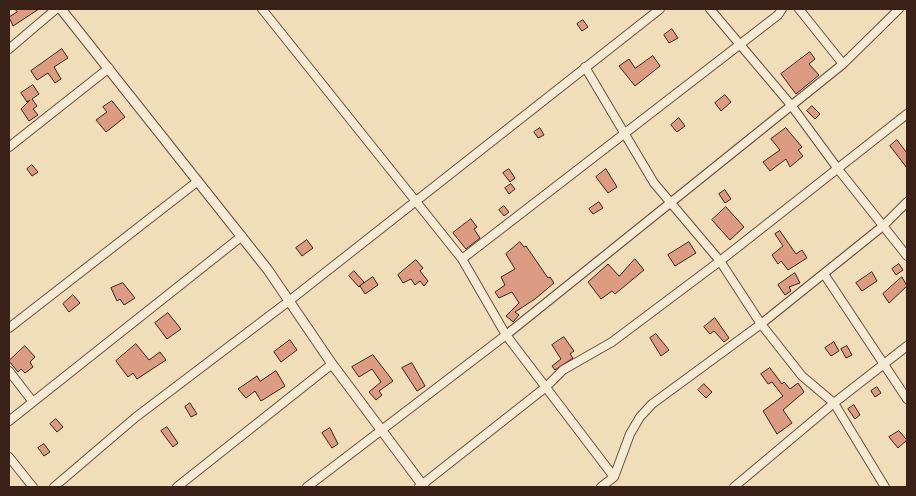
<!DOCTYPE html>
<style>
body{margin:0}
#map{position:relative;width:916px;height:496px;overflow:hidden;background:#f0debb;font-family:"Libre Caslon Text",serif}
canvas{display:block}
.frame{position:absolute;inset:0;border:10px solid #392117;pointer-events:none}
</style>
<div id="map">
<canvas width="916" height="496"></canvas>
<div class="frame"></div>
</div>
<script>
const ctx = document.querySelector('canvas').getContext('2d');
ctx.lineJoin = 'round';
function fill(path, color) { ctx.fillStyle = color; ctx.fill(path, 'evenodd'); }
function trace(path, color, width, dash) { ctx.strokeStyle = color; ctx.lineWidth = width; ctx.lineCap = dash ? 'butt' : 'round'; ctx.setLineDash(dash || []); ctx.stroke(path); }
const building = new Path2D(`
 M 15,9 L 39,9 L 13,26 L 9,17 L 17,12 Z
 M 583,20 L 588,27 L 582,31 L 577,24 Z
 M 672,29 L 678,38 L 669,43 L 664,35 Z
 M 62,49 L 68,58 L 54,67 L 61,79 L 55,83 L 48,73 L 37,80 L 31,71 Z
 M 810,52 L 815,59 L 809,64 L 819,75 L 796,94 L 781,74 Z
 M 653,56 L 660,66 L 635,86 L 619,66 L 629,59 L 635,68 Z
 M 33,85 L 39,94 L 32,99 L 37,106 L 33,109 L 38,115 L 29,121 L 21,109 L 30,100 L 27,102 L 21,93 Z
 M 725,95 L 731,102 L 721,111 L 715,103 Z
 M 112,101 L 125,117 L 106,132 L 96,120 L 107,112 L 103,107 Z
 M 812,106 L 820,114 L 815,119 L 807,111 Z
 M 679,118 L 685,126 L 677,132 L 671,125 Z
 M 540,128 L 544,135 L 538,138 L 534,132 Z
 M 786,128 L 802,147 L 798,150 L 803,156 L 790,167 L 786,159 L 770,171 L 763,162 L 780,150 L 771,139 Z
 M 897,140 L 907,153 L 907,168 L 890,146 Z
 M 32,165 L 38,172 L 32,176 L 27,169 Z
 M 509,169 L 515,178 L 510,182 L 503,173 Z
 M 606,169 L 617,187 L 608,193 L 596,177 Z
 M 511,184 L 515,189 L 509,194 L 505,188 Z
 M 725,190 L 731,199 L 725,203 L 719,194 Z
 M 599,202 L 603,208 L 593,214 L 589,209 Z
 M 504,206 L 509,212 L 504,216 L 499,210 Z
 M 726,207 L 744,227 L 730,240 L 712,220 Z
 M 471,219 L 477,227 L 474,229 L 480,238 L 466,249 L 453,233 Z
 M 780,231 L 796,254 L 802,250 L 807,258 L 788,270 L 781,261 L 778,264 L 772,255 L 783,246 L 775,234 Z
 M 307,240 L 313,248 L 302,256 L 296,248 Z
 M 520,242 L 524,247 L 526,246 L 548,278 L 550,277 L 554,283 L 535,299 L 515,312 L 519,315 L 513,322 L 506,316 L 519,303 L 512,292 L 499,298 L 495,292 L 505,285 L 501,277 L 515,269 L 506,254 Z
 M 689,242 L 696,253 L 675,266 L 668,255 Z
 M 635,259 L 644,270 L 615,294 L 612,291 L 601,299 L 588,282 L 608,264 L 619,276 Z
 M 416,260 L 423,268 L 420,271 L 428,281 L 424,286 L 420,281 L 415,285 L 411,279 L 403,283 L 398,275 Z
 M 899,264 L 903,270 L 896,275 L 892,269 Z
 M 354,271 L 364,282 L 359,287 L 349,276 Z
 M 872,272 L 877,281 L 862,291 L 856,283 Z
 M 795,273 L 800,283 L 789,287 L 791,291 L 785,295 L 778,285 Z
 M 373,277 L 378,285 L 365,294 L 360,286 Z
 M 902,277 L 907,286 L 889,303 L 883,294 Z
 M 123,283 L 135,298 L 124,305 L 120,299 L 117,301 L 111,288 Z
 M 73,295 L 80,303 L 69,312 L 63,304 Z
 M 168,313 L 181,329 L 167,339 L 155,323 Z
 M 715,318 L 729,338 L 724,342 L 714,331 L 710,334 L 704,327 Z
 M 656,334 L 669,350 L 661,356 L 650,338 Z
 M 564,337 L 574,351 L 570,354 L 573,358 L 555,370 L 552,366 L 561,359 L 552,345 Z
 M 290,340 L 297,350 L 281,362 L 274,352 Z
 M 834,342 L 839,351 L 831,356 L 825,348 Z
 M 136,344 L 149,360 L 160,352 L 166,360 L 137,379 L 133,373 L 128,377 L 116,361 Z
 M 25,346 L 35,357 L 30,362 L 33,367 L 25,373 L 21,369 L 18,372 L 9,361 Z
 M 847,346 L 852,355 L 846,358 L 841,349 Z
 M 373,355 L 393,381 L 379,391 L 382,395 L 376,400 L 369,392 L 381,382 L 372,369 L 359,377 L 352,367 Z
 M 412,363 L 425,386 L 417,391 L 402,368 Z
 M 770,368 L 782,384 L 784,382 L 790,389 L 798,383 L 804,392 L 783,410 L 792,423 L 777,434 L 763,411 L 783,396 L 772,382 L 768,384 L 761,374 Z
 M 276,371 L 285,386 L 261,401 L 255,391 L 246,398 L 238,389 L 257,376 L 260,381 Z
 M 704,384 L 712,392 L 706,398 L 698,390 Z
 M 877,387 L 881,393 L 875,397 L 871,391 Z
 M 190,403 L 197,414 L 191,417 L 185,407 Z
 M 854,405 L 860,415 L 855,419 L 848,409 Z
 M 56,419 L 63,427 L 57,432 L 50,424 Z
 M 167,427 L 178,443 L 173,447 L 161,431 Z
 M 330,428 L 338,444 L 332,448 L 322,433 Z
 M 899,431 L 907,440 L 898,448 L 889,437 Z
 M 44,444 L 50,452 L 44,456 L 38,448 Z`);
fill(building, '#db9c83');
trace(building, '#392117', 1);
const minor = new Path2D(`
 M 262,9 L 462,259 L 506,335 L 614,477
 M 710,9 L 791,105 L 838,169 L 907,256
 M 799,9 L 843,64
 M 9,49 L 56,9
 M 585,67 L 654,183 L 720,261 L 761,324 L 802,376 L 834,403 L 885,487
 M 9,147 L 109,68
 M 462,259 L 778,15 L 782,9
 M 824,274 L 907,399
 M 9,328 L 198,181
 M 9,371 L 33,402
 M 9,421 L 242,236
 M 9,457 L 33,487
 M 54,487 L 136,417 L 289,301 L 660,9
 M 177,487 L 332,364
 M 307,487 L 506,335 L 843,64 L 899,9
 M 419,487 L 546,387 L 563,370 L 612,342 L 720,261 L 907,114
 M 601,487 L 614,477 L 630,434 L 640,417 L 652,404 L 761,324 L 883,226 L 907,202
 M 734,487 L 834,403 L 907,346`);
const tertiary = new Path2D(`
 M 61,9 L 268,270 L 332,364 L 424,487`);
trace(minor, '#675040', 10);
trace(tertiary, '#675040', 11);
trace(minor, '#f5ead3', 8);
trace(tertiary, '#f5ead3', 9);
</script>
